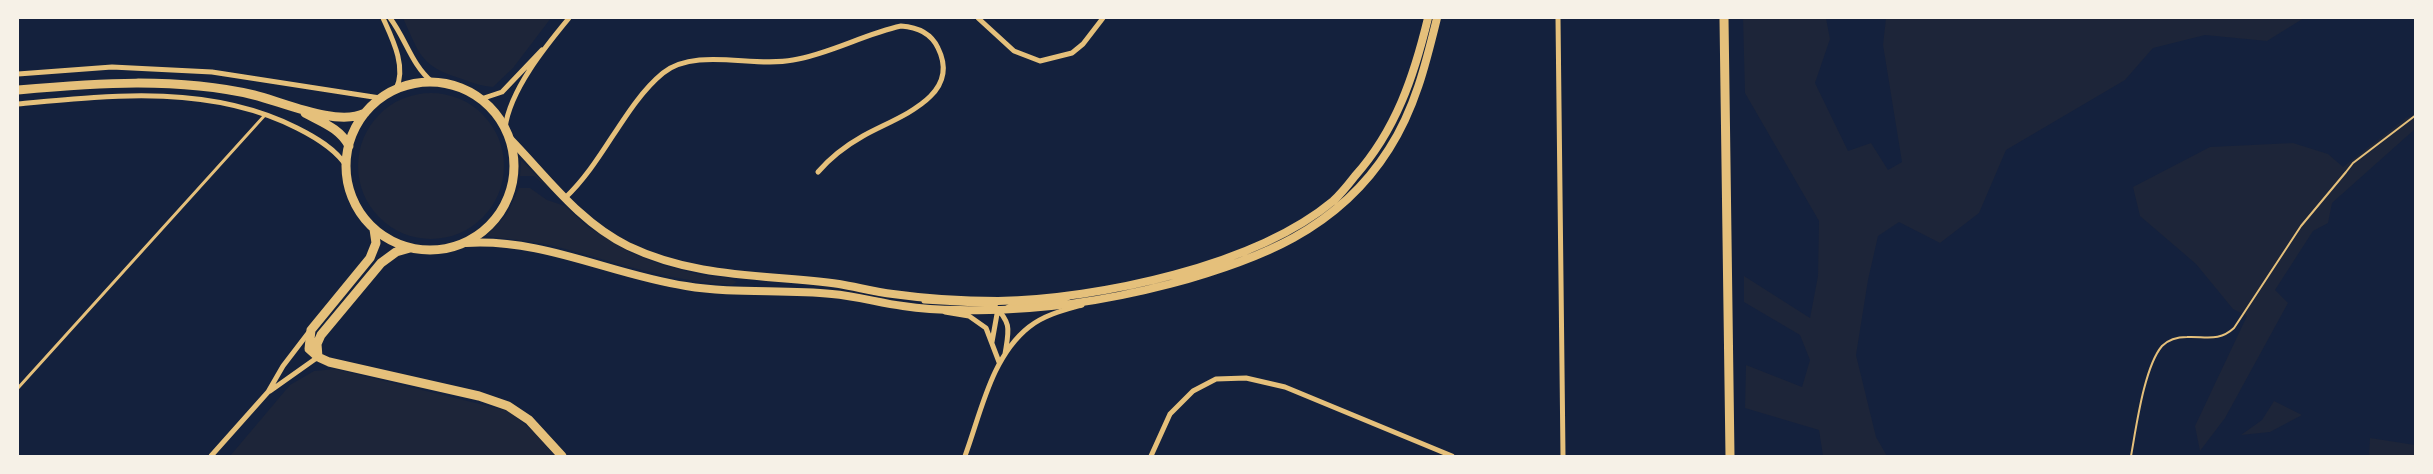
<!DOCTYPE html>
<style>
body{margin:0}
#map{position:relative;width:2433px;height:474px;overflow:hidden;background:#14213d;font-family:"Noto Sans",sans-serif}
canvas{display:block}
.frame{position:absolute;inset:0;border:19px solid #f6f1e7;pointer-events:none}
</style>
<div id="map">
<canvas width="2433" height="474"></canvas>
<div class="frame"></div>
</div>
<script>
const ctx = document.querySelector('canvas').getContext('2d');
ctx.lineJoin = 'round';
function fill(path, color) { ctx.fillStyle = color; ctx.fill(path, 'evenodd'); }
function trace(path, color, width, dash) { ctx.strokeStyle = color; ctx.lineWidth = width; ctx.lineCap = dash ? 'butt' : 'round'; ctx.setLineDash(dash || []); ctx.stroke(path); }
fill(new Path2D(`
 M 403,18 L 551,18 L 513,68 L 493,87 C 482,86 472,83 462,79 C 420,66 420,55 403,18 Z
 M 1743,18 L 1826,18 L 1830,39 L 1815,83 L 1848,151 L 1871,143 L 1888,170 L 1902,162 L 1883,45 L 1886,18 L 2304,18 L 2267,41 L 2205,35 L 2153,48 L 2125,80 L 2006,150 L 1979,213 L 1940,243 L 1899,222 L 1878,236 L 1868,280 L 1856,355 L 1876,437 L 1887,456 L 1823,456 L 1819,430 L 1745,408 L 1746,365 L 1802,387 L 1810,360 L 1800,335 L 1744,302 L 1744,276 L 1810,318 L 1818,276 L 1819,221 L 1745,93 Z
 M358 166a73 73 0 1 1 146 0a73 73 0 1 1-146 0Z
 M 2415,115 L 2415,129 L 2332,203 L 2328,223 L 2313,231 L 2275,290 L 2288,303 L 2225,418 L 2200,451 L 2195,426 L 2247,316 L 2233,309 L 2196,264 L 2140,216 L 2133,187 L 2210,147 L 2293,143 L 2328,154 L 2343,167 L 2406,118 Z
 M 521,160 L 555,194 L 534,176 L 520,176 Z
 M 519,188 L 530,188 L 547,200 L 565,206 L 588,227 L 629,252 L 662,265 L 701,275 L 729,278 L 737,282 L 732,285 C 672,281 626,266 569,250 C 542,242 514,240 486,236 L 507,214 Z
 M 335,369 L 509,411 L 536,434 L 555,456 L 230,456 L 290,385 L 314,371 Z
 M 2274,401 L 2302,415 L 2270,432 L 2241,435 L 2262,420 Z
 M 2370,438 L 2415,445 L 2415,456 L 2369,456 Z`), '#1d2539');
trace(new Path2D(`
 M 2131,456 C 2136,429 2144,367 2162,346 C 2169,339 2178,337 2187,337 C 2205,336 2219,342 2234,328 L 2301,226 L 2346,172 L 2353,163 L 2416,115`), '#e5c07b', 2);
trace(new Path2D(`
 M 18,388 L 265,115`), '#e5c07b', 3);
trace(new Path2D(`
 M 383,18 C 392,38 407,67 396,89
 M 390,18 C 406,39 411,64 432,82
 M 978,18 L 1014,51 L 1040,61 L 1072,53 L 1083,44 L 1103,18
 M 1558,18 L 1563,456
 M 18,74 L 112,67 L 212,72 L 380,98
 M 481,99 L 502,92 L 542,50
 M 18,104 C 111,95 210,84 297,128 C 315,137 336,149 347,167
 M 505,128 C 510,90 545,47 569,18
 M 565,198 C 603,163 625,104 663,73 C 696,47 753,68 793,60 C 830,54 864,34 901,26 C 917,27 931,33 938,48 C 963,98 894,118 863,136 C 847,145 831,157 818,172
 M 924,301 L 994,305 C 1012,324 1009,329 1005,354
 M 945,312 L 969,316 L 986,328 L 999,362
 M 992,342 L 997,314 L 1012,305 L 1062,301 L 1069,297
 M 270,391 L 318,357
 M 211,456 L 268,392 L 283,366 L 309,332
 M 965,456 C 981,413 991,357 1029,327 C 1044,315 1064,310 1082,305
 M 1151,456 L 1170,414 L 1193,391 L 1216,379 L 1246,378 L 1285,387 L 1452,456`), '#e5c07b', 5);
trace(new Path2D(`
 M 510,139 C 547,177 579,222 628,246 C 697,279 765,274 839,284 C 857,287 875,292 893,294 C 928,299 964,301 998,301 C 1099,299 1255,266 1333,201 C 1341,194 1348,185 1355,176 C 1396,130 1414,76 1428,18
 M 466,243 C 543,238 612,275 686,286 C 733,294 783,289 832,294 C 856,296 880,303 903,306 C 922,309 941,310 960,310 C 1031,312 1101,302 1170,284 C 1258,260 1338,230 1389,149 C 1415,109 1426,63 1437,18`), '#e5c07b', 8);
trace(new Path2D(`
 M 1724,18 L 1730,456
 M346 166a84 84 0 1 1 168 0a84 84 0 1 1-168 0Z
 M 18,90 C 96,83 176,77 254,95 C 283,102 337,127 365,113
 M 305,113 C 321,122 340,128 349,146
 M 374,229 L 376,243 L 370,258 L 311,330 L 309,349 L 318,357 L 329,362 L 479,396 L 508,406 L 529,420 L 562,456
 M 318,357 L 317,344 L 321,335 L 381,263 L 396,252 L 410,248`), '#e5c07b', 9);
</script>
